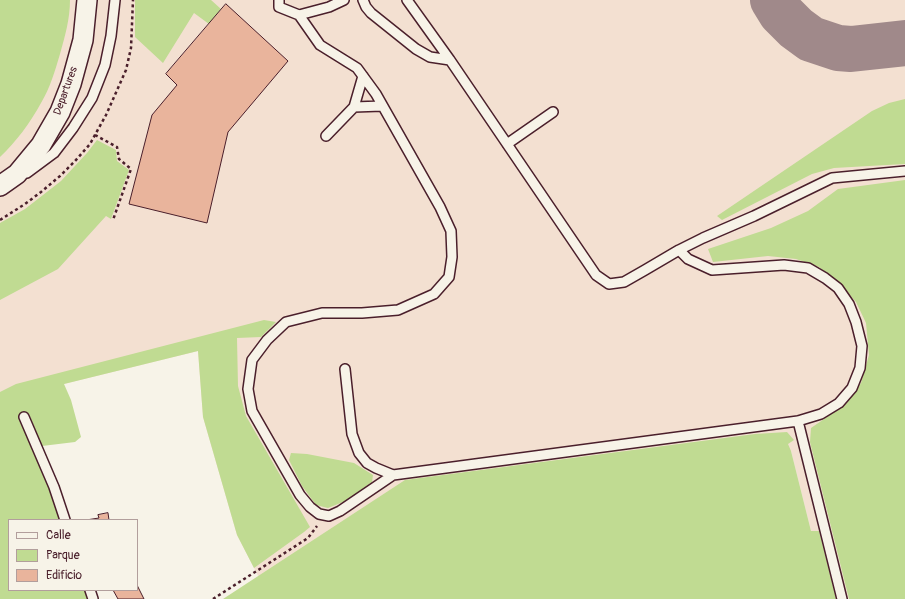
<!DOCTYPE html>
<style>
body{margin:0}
#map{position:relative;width:905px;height:599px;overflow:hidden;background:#f7f3e8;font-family:Pangolin,sans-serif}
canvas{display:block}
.legend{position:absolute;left:8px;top:519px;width:130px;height:72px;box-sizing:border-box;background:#f7f3e8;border:1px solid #b29e9c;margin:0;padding:5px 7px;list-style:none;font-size:12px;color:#4a1f2b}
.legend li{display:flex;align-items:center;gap:8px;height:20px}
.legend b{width:20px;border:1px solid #b29e9c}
</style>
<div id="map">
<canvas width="905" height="599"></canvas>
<ul class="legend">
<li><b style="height:5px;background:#f7f3e8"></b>Calle</li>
<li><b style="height:11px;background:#c0db92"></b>Parque</li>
<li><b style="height:11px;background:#e9b49c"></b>Edificio</li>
</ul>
</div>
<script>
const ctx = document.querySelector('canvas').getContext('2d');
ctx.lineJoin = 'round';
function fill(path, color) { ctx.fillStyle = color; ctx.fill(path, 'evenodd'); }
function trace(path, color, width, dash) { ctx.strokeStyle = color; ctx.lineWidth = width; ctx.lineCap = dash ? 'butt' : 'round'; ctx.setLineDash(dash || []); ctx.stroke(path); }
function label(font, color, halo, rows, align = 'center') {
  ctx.font = font + ' Pangolin,sans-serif'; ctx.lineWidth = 3; ctx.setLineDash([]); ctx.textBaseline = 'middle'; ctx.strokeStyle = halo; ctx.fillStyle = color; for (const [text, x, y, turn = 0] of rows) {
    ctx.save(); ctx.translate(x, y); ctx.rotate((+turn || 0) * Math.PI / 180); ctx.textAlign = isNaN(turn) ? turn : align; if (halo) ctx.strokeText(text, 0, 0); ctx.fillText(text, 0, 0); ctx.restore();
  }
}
fill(new Path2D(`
 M 0,0 L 905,0 L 905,599 L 828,599 L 791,451 L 270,599 L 237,535 L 203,417 L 198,351 L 64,384 L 0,405 Z`), '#f3e0d1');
fill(new Path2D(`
 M 0,0 L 70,0 C 70,19 65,36 60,54 C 55,71 50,88 41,103 C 30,123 16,142 0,157 Z
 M 135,0 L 211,0 L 221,9 L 209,24 L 194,13 L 163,63 L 135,37 Z
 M 905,99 L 905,164 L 834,168 L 812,174 L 722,220 L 717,216 L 872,111 L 889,103 Z
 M 97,140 L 116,150 L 117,161 L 129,170 L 111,219 L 106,216 L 58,269 L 0,300 L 0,223 L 25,209 L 61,181 L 87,153 Z
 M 905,180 L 905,599 L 849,599 L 810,442 L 811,428 L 846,404 L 861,383 L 869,355 L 866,323 L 856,302 L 838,282 L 819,267 L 796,259 L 768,256 L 713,262 L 708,249 L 771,228 L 808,211 L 838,189 Z
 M 264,320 L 276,322 L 261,337 L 237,338 L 238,386 L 246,416 L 310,527 L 304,532 L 254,568 L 237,535 L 203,417 L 198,351 L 64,384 L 71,400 L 81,437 L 75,442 L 42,446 L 29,414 L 19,415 L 45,476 L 60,520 L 9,520 L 9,590 L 85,590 L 89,599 L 0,599 L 0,392 L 16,384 Z
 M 787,432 L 794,440 L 788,444 L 791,451 L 811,531 L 819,531 L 836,599 L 223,599 L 405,480 L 755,434 Z
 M 291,453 L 307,454 L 354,463 L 373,475 L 372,482 L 348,500 L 328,508 L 316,505 L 302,486 L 289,460 Z`), '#c0db92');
trace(new Path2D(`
 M 773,0 L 781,13 L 796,28 L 811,39 L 838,48 L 851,49 L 905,43`), '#a0898a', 46);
const building = new Path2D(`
 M 226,4 L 288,61 L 228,132 L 207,223 L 129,204 L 152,115 L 177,85 L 166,74 Z
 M 108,513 L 109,520 L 86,520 L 99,518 L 98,515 Z
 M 137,585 L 144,599 L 118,599 L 113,590 L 137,590 Z`);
fill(building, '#e9b49c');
trace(building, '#4a1f2b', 1);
const service = new Path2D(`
 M 279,0 L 279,7 L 299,15 L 329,7 L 344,0
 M 363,0 L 366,7 L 371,13 L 416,49 L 430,57 L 450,60
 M 407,0 L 450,60 L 596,275 L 609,284 L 624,282 L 645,270 L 679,250 L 703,238 L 754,216 L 832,178 L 905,171
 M 299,15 L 320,45 L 357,68 L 376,94 L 440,207 L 451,231 L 452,257 L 449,277 L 434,294 L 398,310 L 362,313 L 322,313 L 286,322 L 267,340 L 252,360 L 248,389 L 252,411 L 300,495 L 310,507 L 319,514 L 329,516 L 340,511 L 393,475 L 798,421 L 821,414 L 839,403 L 852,388 L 860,368 L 862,346 L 856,322 L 849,304 L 838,288 L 825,278 L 808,268 L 784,265 L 712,270 L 688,259 L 679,250
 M 354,107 L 382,106
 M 326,136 L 354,107 L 363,76
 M 507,144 L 553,112
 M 27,173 L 54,153 L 73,128 L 92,98 L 105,65 L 111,36 L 115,0
 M 345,369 L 352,434 L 359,453 L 367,463 L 376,468 L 393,475
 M 24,417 L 54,487 L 65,520
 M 798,421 L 842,599
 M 90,590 L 93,599`);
const minor = new Path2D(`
 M 0,186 L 17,174 L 41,145 L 60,112 L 71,84 L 83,40 L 87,0`);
trace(service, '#4a1f2b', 12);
trace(minor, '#4a1f2b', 22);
trace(new Path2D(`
 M 95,135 L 117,147 L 119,159 L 131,169 L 113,220
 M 0,220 L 25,204 L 41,192 L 60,176 L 75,161 L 90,144 L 106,115 L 126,70 L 131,48 L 133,0
 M 213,599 L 308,538 L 317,526`), '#4a1f2b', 2.5, [3, 3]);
trace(service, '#f7f3e8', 9);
trace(minor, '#f7f3e8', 19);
label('11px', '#4a1f2b', '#f7f3e8', [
 ["Departures",66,91,-70]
]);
</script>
